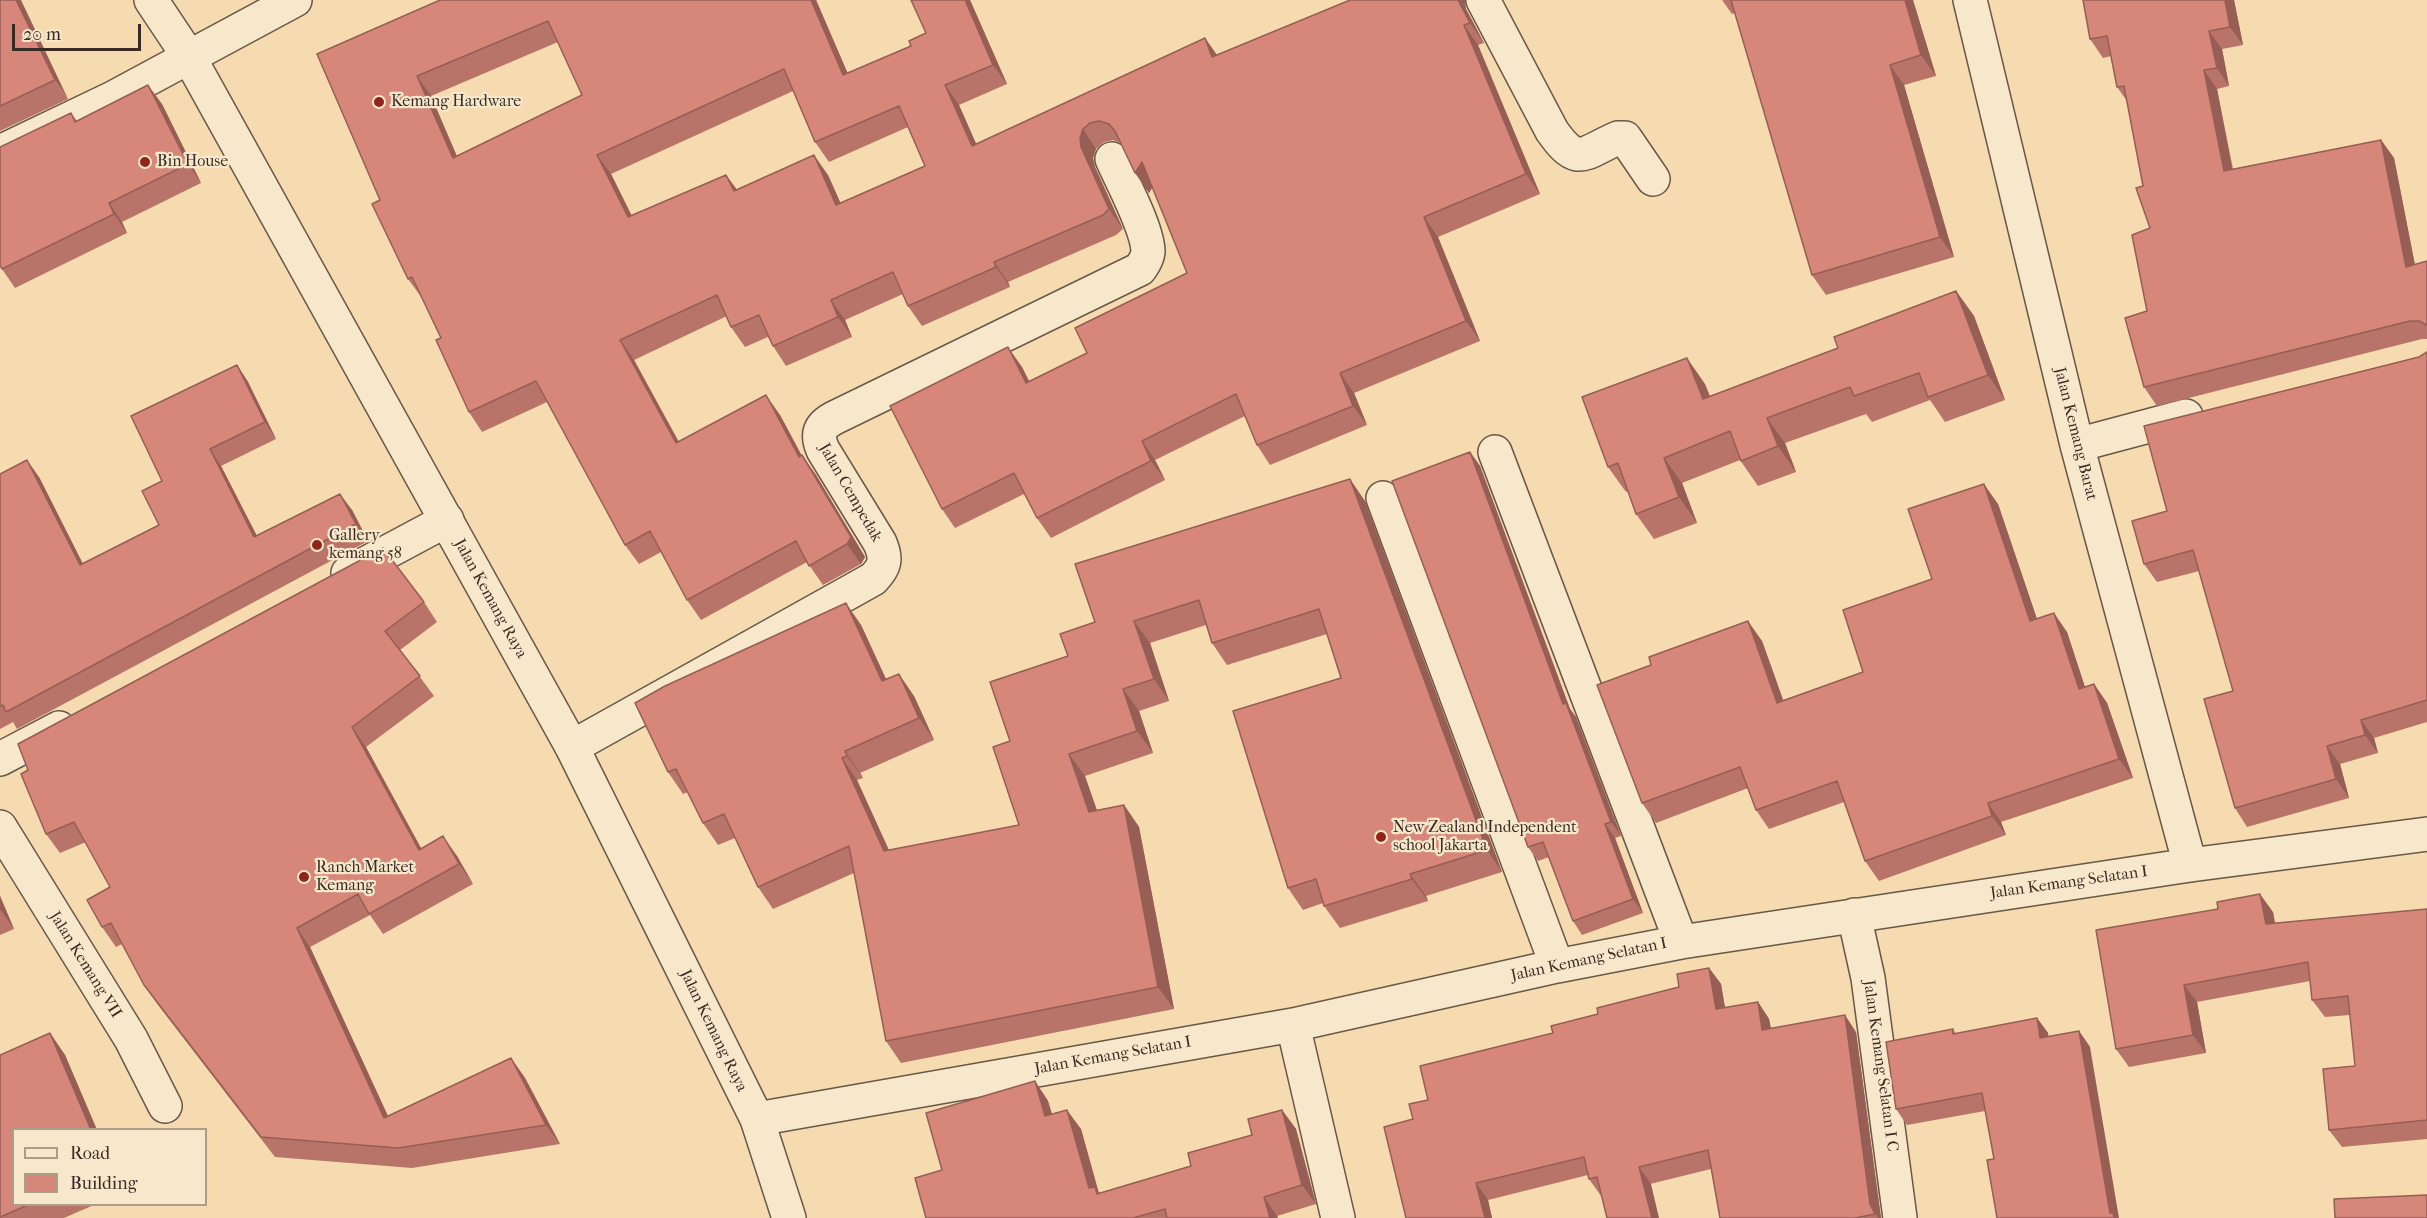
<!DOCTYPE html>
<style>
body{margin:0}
#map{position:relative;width:2427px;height:1218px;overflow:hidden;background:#f5dbaf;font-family:"IM FELL French Canon",serif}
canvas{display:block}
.legend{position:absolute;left:12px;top:1128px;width:195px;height:78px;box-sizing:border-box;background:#f8e8cb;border:2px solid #ac9d89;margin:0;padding:8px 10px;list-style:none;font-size:18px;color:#392c27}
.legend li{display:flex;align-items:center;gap:12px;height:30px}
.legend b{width:30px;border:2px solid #ac9d89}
.scale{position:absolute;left:12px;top:24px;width:129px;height:27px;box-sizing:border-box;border:3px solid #392c27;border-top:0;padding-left:8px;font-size:18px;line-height:21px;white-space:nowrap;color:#392c27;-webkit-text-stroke:4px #f8e8cb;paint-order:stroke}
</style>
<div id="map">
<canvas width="2427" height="1218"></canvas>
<ul class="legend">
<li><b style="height:8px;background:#f8e8cb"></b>Road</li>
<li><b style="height:16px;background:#d7877a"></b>Building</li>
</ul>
<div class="scale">20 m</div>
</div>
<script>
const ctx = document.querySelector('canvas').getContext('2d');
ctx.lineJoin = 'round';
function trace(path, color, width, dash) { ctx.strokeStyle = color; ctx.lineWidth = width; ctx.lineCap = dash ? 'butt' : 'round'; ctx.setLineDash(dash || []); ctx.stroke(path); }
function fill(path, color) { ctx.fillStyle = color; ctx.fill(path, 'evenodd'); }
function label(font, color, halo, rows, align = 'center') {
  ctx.font = font + ' "IM FELL French Canon",serif'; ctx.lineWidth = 4.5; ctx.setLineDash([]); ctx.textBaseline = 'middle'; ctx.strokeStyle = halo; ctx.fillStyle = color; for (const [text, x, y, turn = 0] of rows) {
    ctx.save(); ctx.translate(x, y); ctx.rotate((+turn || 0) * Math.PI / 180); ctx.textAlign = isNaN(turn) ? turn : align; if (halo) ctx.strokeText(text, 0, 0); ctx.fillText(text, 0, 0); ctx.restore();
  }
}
const minor = new Path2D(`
 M 1483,0 L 1552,131 C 1578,168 1583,153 1618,138 L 1625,138 L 1653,179
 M 1970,0 L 2077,445 L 2190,865
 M 0,152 L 111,99 L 295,0
 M 2077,445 L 2186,416
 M 1495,452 L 1681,942
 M 1383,498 L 1557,966
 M 348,573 L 447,520
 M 572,747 L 873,579 C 885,567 887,559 880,543 L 823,450 C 816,434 819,426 834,418 L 1140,269 C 1144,263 1147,260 1148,252 C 1148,229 1122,182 1112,159
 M 0,759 L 59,728
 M 0,827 L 131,1039 L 165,1106
 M 1854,915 L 1868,978 L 1900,1218
 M 1293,1025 L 1338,1218
 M 757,1119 L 1293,1025 L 1557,966 L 1681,942 L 2190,865 L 2427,834`);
const tertiary = new Path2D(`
 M 151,0 L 189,57 L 572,747 L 757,1119 L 789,1218`);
trace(minor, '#685849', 36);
trace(tertiary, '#685849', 36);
trace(minor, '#f8e8cb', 33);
trace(tertiary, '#f8e8cb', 33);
fill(new Path2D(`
 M 0,0 L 68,99 L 0,131 Z
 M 440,0 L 816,0 L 848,74 L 911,46 L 926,33 L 970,0 L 1007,84 L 959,105 L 976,144 L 1205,38 L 1217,55 L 1466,9 L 1484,43 L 1478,45 L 1540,194 L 1438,237 L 1480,341 L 1354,393 L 1367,425 L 1270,465 L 1257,445 L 1245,416 L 1155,460 L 1165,480 L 1051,538 L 1037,518 L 1024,494 L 955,528 L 942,509 L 1022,367 L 1029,382 L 1087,353 L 1187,273 L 1152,187 L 1149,193 L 1121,143 L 1113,140 L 1104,142 L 1096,149 L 1093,158 L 1095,167 L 1123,229 L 1116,235 L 1008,282 L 1010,287 L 922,326 L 908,306 L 903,294 L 845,320 L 852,337 L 786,366 L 773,346 L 768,337 L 745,347 L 731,327 L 727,316 L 634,360 L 679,442 L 780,415 L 802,456 L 816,475 L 865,557 L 861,564 L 823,585 L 807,562 L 701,620 L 687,600 L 661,552 L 639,564 L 625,545 L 547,402 L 482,432 L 469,412 L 441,338 L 422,298 L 408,279 L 380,200 ZM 558,42 L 582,95 L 457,156 L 431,96 ZM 793,91 L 815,142 L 829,162 L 908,127 L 925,166 L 841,204 L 828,175 L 737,190 L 726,175 L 632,216 L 611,174 Z
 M 1722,0 L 1913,0 L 1936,76 L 1904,85 L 1954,257 L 1826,295 L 1812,275 L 1735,13 L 1732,14 Z
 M 2234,0 L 2243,45 L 2222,49 L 2229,86 L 2217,89 L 2233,169 L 2381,140 L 2394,158 L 2415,265 L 2427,261 L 2427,339 L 2422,339 L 2157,406 L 2144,387 L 2150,228 L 2143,186 L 2127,101 L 2117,87 L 2111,56 L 2103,58 L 2090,39 Z
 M 162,104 L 201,183 L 122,222 L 127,233 L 15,288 L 2,269 L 71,113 L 77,121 Z
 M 1956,291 L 1974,316 L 2005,400 L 1945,422 L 1930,400 L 1872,422 L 1866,414 L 1785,443 L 1796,472 L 1758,486 L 1740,460 L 1682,483 L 1697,523 L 1654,539 L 1636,514 L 1628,491 L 1626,492 L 1608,467 L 1705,384 L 1710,396 L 1838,348 Z
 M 2427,352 L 2427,722 L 2374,738 L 2378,753 L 2340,764 L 2349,798 L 2247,827 L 2235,808 L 2233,691 L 2199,571 L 2157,582 L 2144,564 L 2167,511 Z
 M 237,365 L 248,382 L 276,439 L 221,466 L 257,536 L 352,510 L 368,541 L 17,729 L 13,722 L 0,729 L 0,474 L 39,477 L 83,564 L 159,525 Z
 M 1470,452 L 1480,466 L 1570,709 L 1576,717 L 1621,836 L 1615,838 L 1643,913 L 1582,935 L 1573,921 L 1549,857 L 1538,861 L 1528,847 Z
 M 1365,501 L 1502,872 L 1426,896 L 1428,901 L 1340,928 L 1324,906 L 1323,903 L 1303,910 L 1288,888 L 1341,678 L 1327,634 L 1227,665 L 1212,643 L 1206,625 L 1150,643 L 1169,701 L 1139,711 L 1153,753 L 1085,776 L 1096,810 L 1124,805 L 1139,827 L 1174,1009 L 901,1063 L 886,1041 L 854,873 L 773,909 L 758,887 L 735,838 L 718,845 L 703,823 L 688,792 L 683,794 L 668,772 L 861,625 L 886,679 L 914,696 L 934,740 L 860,773 L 863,778 L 857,780 L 889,850 L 1019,825 L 1010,741 L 1068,656 L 1095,622 Z
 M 1998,504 L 2037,619 L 2067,632 L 2085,687 L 2094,684 L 2107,703 L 2133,778 L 2001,822 L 2006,835 L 1879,881 L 1865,861 L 1844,802 L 1769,829 L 1756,810 L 1748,788 L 1656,823 L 1642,803 L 1762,641 L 1783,700 L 1863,672 L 1932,579 Z
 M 424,602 L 437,622 L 400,650 L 434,696 L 366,747 L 421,849 L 457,856 L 473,884 L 383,934 L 370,915 L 310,947 L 388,1116 L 511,1058 L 525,1078 L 560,1144 L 412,1168 L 275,1157 L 158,1005 L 144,985 L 122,944 L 116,947 L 102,927 L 110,887 L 86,842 L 60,853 L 46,834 Z
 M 0,896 L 14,929 L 0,935 Z
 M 2427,909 L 2427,1139 L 2342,1147 L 2329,1130 L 2355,1066 L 2350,1015 L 2325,1017 L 2312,1000 L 2310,981 L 2197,1002 L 2206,1053 L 2129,1067 L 2116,1049 L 2096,930 L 2273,912 L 2275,923 Z
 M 1709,968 L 1721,984 L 1725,1008 L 1758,1002 L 1769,1019 L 1771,1028 L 1856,1032 L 1881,1218 L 1720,1218 L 1711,1169 L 1601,1196 L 1589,1179 L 1588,1175 L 1488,1200 L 1492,1218 L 1406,1218 L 1413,1119 L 1428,1100 L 1553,1033 L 1598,1014 L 1679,987 Z
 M 2037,1018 L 2048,1033 L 2048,1037 L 2079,1031 L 2090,1047 L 1994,1159 L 1985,1111 L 1907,1125 L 1896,1109 L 1953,1029 L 1956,1034 Z
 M 50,1033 L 65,1055 L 97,1130 L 14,1130 L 14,1204 L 96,1204 L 64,1218 L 0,1218 L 0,1055 Z
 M 1035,1081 L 1048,1101 L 1052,1114 L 1081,1129 L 1099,1193 L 1191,1166 L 1252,1135 L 1282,1110 L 1296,1129 L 1316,1204 L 1277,1216 L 1278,1218 L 926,1218 L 942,1170 Z`), '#b97469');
fill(new Path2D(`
 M 16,0 L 21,0 L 68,99 L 55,80 Z
 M 811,0 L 816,0 L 857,95 L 843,75 Z
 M 965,0 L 970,0 L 1007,84 L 993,65 Z
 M 1458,0 L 1465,0 L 1466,9 L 1484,43 L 1470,23 Z
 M 1905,0 L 1913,0 L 1936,76 L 1921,55 Z
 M 2225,0 L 2234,0 L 2243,45 L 2230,27 Z
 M 1464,25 L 1478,45 L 1540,194 L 1526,174 Z
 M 2209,31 L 2222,49 L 2229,86 L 2217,68 Z
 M 1205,38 L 1218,57 L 1212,57 Z
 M 1890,65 L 1904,85 L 1954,257 L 1940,237 Z
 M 2204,70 L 2217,89 L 2236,189 L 2224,171 Z
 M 417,76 L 431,96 L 466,178 L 453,158 Z
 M 148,85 L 162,104 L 201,183 L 188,164 Z
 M 945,85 L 959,105 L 986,166 L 972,146 Z
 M 1083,129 L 1096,149 L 1093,158 L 1095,167 L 1123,229 L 1109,209 L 1081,147 L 1080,138 Z
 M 2381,140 L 2394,158 L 2419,286 L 2406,267 Z
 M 597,155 L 611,174 L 642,237 L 628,217 Z
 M 814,155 L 828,175 L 850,225 L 836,205 Z
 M 1142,162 L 1156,182 L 1149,193 L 1135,173 Z
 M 726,175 L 740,194 L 734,191 Z
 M 109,203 L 122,222 L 127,233 L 114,214 Z
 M 1424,217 L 1438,237 L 1480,341 L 1466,321 Z
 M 994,262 L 1008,282 L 1010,287 L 996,267 Z
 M 1956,291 L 1974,316 L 2005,400 L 1988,375 Z
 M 831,300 L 845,320 L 852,337 L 838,317 Z
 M 620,340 L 634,360 L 690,463 L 676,443 Z
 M 1008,347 L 1022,367 L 1040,403 L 1026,383 Z
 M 1687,358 L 1705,384 L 1720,424 L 1703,399 Z
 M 237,365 L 248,382 L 276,439 L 265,422 Z
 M 1340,373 L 1354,393 L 1367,425 L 1353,406 Z
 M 766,395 L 780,415 L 813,477 L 799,457 Z
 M 1767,418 L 1785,443 L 1796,472 L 1778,446 Z
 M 1142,441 L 1155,460 L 1165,480 L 1151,461 Z
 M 210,449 L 221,466 L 266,554 L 254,537 Z
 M 1470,452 L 1480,466 L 1570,709 L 1576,717 L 1621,836 L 1611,822 L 1563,704 Z
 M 802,455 L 816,475 L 865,557 L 861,564 L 847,544 Z
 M 1664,458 L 1682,483 L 1697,523 L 1679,497 Z
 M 27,460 L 39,477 L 92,582 L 80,565 Z
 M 1350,479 L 1365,501 L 1502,872 L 1487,850 Z
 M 1984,484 L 1998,504 L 2044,640 L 2030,621 Z
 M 340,494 L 352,510 L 368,541 L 356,524 Z
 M 846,603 L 861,625 L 897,703 L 882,681 Z
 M 2054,613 L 2067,632 L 2092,709 L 2079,689 Z
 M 1134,621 L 1150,643 L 1169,701 L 1154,679 Z
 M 1748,621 L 1762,641 L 1791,722 L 1777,703 Z
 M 899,674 L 914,696 L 934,740 L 919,718 Z
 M 2094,684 L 2107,703 L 2133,778 L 2119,759 Z
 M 1123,689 L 1139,711 L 1153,753 L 1137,731 Z
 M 2361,720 L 2374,738 L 2378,753 L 2365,735 Z
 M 352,727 L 366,747 L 433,870 L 419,850 Z
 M 2327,746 L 2340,764 L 2349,798 L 2336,779 Z
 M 845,751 L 860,773 L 863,778 L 847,756 Z
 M 1069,754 L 1085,776 L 1105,833 L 1089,812 Z
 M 842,758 L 857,780 L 899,873 L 884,851 Z
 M 1988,803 L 2001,822 L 2006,835 L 1992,816 Z
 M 1124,805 L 1139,827 L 1174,1009 L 1158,987 Z
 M 1605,824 L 1615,838 L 1643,913 L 1633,899 Z
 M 443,836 L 457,856 L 473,884 L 459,864 Z
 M 1410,874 L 1426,896 L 1428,901 L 1412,879 Z
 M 2260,894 L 2273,912 L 2278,942 L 2266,924 Z
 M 0,896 L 14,929 L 0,909 Z
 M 297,928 L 310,947 L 398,1138 L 384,1118 Z
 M 1709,968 L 1721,984 L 1728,1026 L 1716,1009 Z
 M 2184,985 L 2197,1002 L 2206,1053 L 2193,1035 Z
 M 1758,1002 L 1769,1019 L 1774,1046 L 1762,1030 Z
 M 1845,1015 L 1856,1032 L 1881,1218 L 1878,1218 L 1870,1204 Z
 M 2037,1018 L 2048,1033 L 2051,1054 L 2040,1038 Z
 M 2079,1031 L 2090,1047 L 2119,1218 L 2113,1218 L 2110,1213 Z
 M 50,1033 L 65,1055 L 97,1130 L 91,1130 Z
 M 511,1058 L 525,1078 L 560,1144 L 546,1125 Z
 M 1035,1081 L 1048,1101 L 1058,1135 L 1045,1116 Z
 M 1067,1110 L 1081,1129 L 1098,1191 L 1108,1206 L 1089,1188 Z
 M 1282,1110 L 1296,1129 L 1316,1204 L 1302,1185 Z
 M 1639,1167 L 1651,1184 L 1659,1218 L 1652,1218 Z
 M 1476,1183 L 1488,1200 L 1492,1218 L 1485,1218 Z
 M 1264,1197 L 1277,1216 L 1278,1218 L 1270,1218 Z`), '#965e55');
const building = new Path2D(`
 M 0,0 L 16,0 L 55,80 L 0,106 Z
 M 440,0 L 811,0 L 843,75 L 911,46 L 909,41 L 926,33 L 911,0 L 965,0 L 993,65 L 945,85 L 972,146 L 1205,38 L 1212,57 L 1350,0 L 1458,0 L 1470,23 L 1464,25 L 1526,174 L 1424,217 L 1466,321 L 1340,373 L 1353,406 L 1257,445 L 1236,394 L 1142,441 L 1151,461 L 1037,518 L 1014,473 L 942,509 L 890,406 L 1008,347 L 1026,383 L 1087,353 L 1075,328 L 1187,273 L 1142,162 L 1135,173 L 1115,131 L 1109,124 L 1099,121 L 1090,123 L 1083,129 L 1080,138 L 1081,147 L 1109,209 L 1103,215 L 994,262 L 996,267 L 908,306 L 893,272 L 831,300 L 838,317 L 773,346 L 759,315 L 731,327 L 717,295 L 620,340 L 676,443 L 766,395 L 799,457 L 802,455 L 851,537 L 847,544 L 809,566 L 796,541 L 687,600 L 650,531 L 625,545 L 536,381 L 469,412 L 436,340 L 441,338 L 412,277 L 408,279 L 372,204 L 380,200 L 317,54 ZM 548,21 L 582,95 L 453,158 L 417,76 ZM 784,69 L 815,142 L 899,106 L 925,166 L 836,205 L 814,155 L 734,191 L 726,175 L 628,217 L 597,155 Z
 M 1731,0 L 1905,0 L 1921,55 L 1890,65 L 1940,237 L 1812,275 Z
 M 2083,0 L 2225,0 L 2230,27 L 2209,31 L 2217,68 L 2204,70 L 2224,171 L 2381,140 L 2406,267 L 2427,261 L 2427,325 L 2419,321 L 2410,321 L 2144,387 L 2125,318 L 2147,311 L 2132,235 L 2150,228 L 2136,188 L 2143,186 L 2124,86 L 2117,87 L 2107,36 L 2090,39 Z
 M 148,85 L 188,164 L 109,203 L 114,214 L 2,269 L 0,265 L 0,147 L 71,113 L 75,122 Z
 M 1956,291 L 1988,375 L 1928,397 L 1919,373 L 1854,396 L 1850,387 L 1767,418 L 1778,446 L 1741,461 L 1730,431 L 1664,458 L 1679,497 L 1636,514 L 1618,463 L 1608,467 L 1582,397 L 1687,358 L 1703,399 L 1838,348 L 1834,337 Z
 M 2427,352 L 2427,700 L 2361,720 L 2365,735 L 2327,746 L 2336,779 L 2235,808 L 2204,699 L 2233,691 L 2193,550 L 2144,564 L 2132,521 L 2167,511 L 2144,426 L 2419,357 Z
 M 237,365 L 265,422 L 210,449 L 254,537 L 340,494 L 356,524 L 6,712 L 3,705 L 0,706 L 0,474 L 27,460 L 80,565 L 159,525 L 142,491 L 162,481 L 131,416 Z
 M 1470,452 L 1563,704 L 1566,703 L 1611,822 L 1605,824 L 1633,899 L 1573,921 L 1543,842 L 1528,847 L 1392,481 Z
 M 1350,479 L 1487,850 L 1410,874 L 1412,879 L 1324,906 L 1316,879 L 1288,888 L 1233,711 L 1341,678 L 1319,609 L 1212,643 L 1199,600 L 1134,621 L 1154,679 L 1123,689 L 1137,731 L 1069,754 L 1089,812 L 1124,805 L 1158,987 L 886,1041 L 849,846 L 758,887 L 724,814 L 703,823 L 676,769 L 668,772 L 635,703 L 665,686 L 846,603 L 882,681 L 899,674 L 919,718 L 845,751 L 847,756 L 842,758 L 884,851 L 1019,825 L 993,747 L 1010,741 L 990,682 L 1068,656 L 1060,634 L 1095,622 L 1075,564 Z
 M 1984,484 L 2030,621 L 2054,613 L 2079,689 L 2094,684 L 2119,759 L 1988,803 L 1992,816 L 1865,861 L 1837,781 L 1756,810 L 1740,767 L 1642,803 L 1597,685 L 1651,665 L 1649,657 L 1748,621 L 1777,703 L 1863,672 L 1843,610 L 1932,579 L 1908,509 Z
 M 383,548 L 424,602 L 385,631 L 420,676 L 352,727 L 419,850 L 443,836 L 459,864 L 369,914 L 358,894 L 297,928 L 384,1118 L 511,1058 L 546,1125 L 398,1148 L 261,1137 L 144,985 L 111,923 L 102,927 L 87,900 L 110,887 L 74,822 L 46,834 L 21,774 L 28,770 L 18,744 Z
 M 2260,894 L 2266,924 L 2427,909 L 2427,1120 L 2329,1130 L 2323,1069 L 2355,1066 L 2348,996 L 2312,1000 L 2308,962 L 2184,985 L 2193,1035 L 2116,1049 L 2096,930 L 2218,909 L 2217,902 Z
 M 1709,968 L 1716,1009 L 1758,1002 L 1762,1030 L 1845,1015 L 1870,1204 L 1875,1214 L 1855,1218 L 1720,1218 L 1708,1150 L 1639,1167 L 1652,1218 L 1607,1218 L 1597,1177 L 1589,1179 L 1584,1157 L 1476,1183 L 1485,1218 L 1406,1218 L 1384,1127 L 1413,1119 L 1409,1104 L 1428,1100 L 1420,1066 L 1553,1033 L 1551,1026 L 1598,1014 L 1597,1008 L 1679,987 L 1677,974 Z
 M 2037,1018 L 2040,1038 L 2079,1031 L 2110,1213 L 2113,1213 L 2114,1218 L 1997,1218 L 1987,1160 L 1994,1159 L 1982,1093 L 1896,1109 L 1886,1042 L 1953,1029 L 1953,1034 Z
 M 50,1033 L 91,1130 L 14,1130 L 14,1204 L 30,1204 L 0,1217 L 0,1055 Z
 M 1035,1081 L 1045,1116 L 1067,1110 L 1089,1188 L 1095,1187 L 1097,1194 L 1191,1166 L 1188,1153 L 1252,1135 L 1248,1119 L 1282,1110 L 1302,1185 L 1264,1197 L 1270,1218 L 1167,1218 L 1165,1209 L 1133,1218 L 926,1218 L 915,1178 L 942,1170 L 926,1113 Z
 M 2427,1195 L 2427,1218 L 2335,1218 L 2334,1199 Z`);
fill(building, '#d7877a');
trace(building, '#965e55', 1.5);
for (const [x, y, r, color] of [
 [379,102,6,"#8f2418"],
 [145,162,6,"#8f2418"],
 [317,545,6,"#8f2418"],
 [1381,837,6,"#8f2418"],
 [304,877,6,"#8f2418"]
]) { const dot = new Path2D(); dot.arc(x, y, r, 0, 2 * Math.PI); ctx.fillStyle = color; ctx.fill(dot); trace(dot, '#f8e8cb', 2); }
label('16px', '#392c27', '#f8e8cb', [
 ["Kemang Hardware",391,102],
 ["Bin House",157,162],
 ["Gallery",329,536],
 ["kemang 58",329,554],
 ["New Zealand Independent",1393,828],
 ["school Jakarta",1393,846],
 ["Ranch Market",316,868],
 ["Kemang",316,886]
], 'left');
label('16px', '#392c27', '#f8e8cb', [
 ["Jalan Kemang Barat",2075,434,76],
 ["Jalan Cempedak",850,493,60],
 ["Jalan Kemang Raya",490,599,61],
 ["Jalan Kemang Selatan I",2069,883,-8],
 ["Jalan Kemang Selatan I",1589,960,-12],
 ["Jalan Kemang VII",85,965,58],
 ["Jalan Kemang Raya",713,1031,64],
 ["Jalan Kemang Selatan I",1113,1056,-10],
 ["Jalan Kemang Selatan I C",1880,1066,82]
]);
</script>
